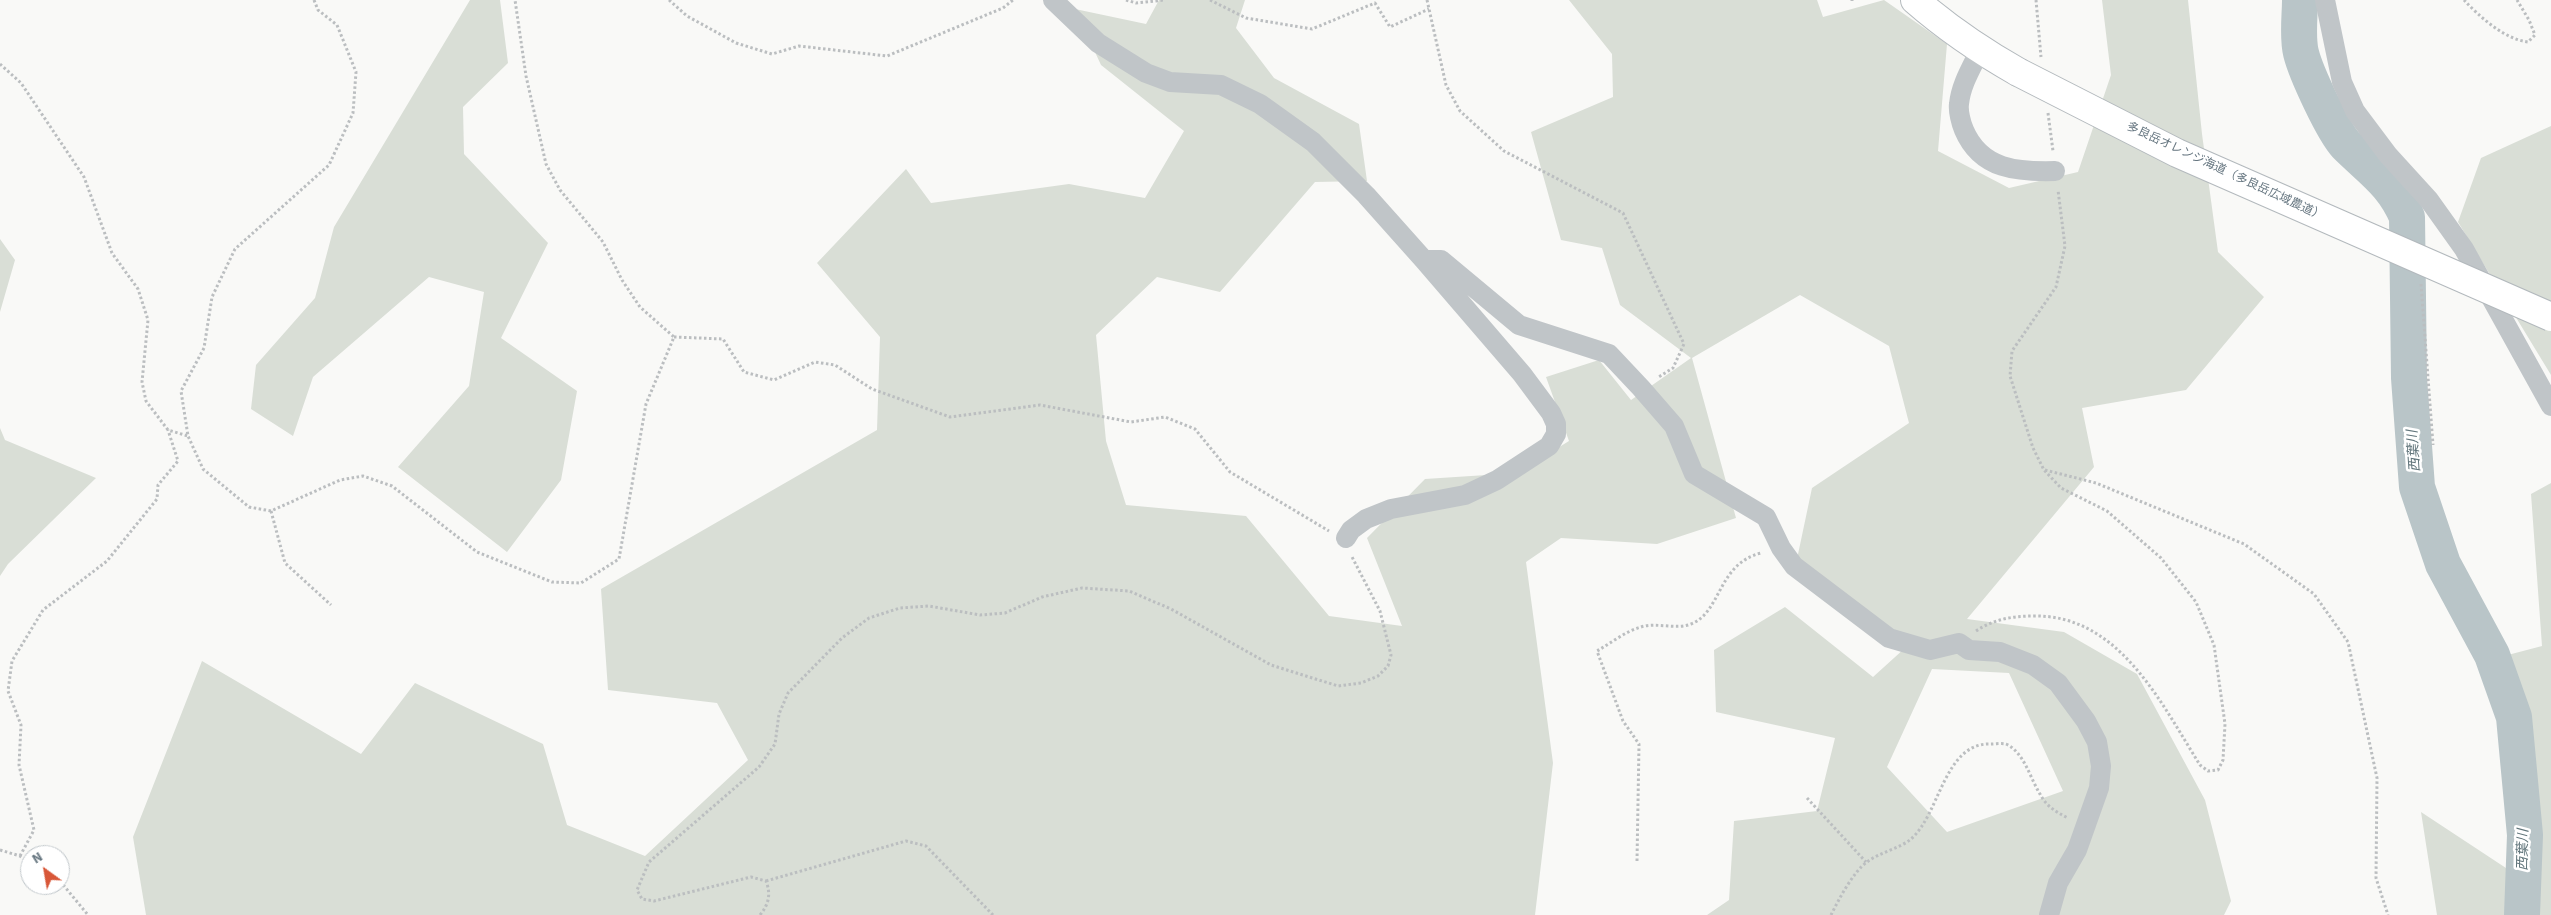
<!DOCTYPE html>
<meta charset="utf-8">
<style>
body{margin:0}
#map{position:relative;width:2551px;height:915px;overflow:hidden;background:#f9f9f7;font-family:"Source Sans 3",sans-serif}
canvas{display:block}
.north{position:absolute;left:20px;top:845px;width:50px;height:50px;box-sizing:border-box;background:#fff;border:1px solid #c2c8cc;border-radius:50%;rotate:328deg;font-size:14px;font-weight:700;line-height:20px;text-align:center;color:#667680}
.north::after{content:'';display:block;margin:auto;width:18px;height:22px;background:#d85738;clip-path:polygon(50% 0,100% 100%,50% 72%,0 100%)}
</style>
<div id="map">
<canvas width="2551" height="915"></canvas>
<div class="north">N</div>
</div>
<script>
const ctx = document.querySelector('canvas').getContext('2d');
ctx.lineJoin = 'round';
function fill(path, color) { ctx.fillStyle = color; ctx.fill(path, 'evenodd'); }
function trace(path, color, width, dash) { ctx.strokeStyle = color; ctx.lineWidth = width; ctx.lineCap = dash ? 'butt' : 'round'; ctx.setLineDash(dash || []); ctx.stroke(path); }
function label(font, color, halo, rows, align = 'center') {
  ctx.font = font + ' "Source Sans 3","Noto Sans JP",sans-serif'; ctx.lineWidth = 5; ctx.setLineDash([]); ctx.textBaseline = 'middle'; ctx.strokeStyle = halo; ctx.fillStyle = color; for (const [text, x, y, turn = 0] of rows) {
    ctx.save(); ctx.translate(x, y); ctx.rotate((+turn || 0) * Math.PI / 180); ctx.textAlign = isNaN(turn) ? turn : align; if (halo) ctx.strokeText(text, 0, 0); ctx.fillText(text, 0, 0); ctx.restore();
  }
}
fill(new Path2D(`
 M 470,0 L 500,0 L 508,63 L 463,107 L 464,154 L 548,243 L 501,338 L 577,391 L 561,480 L 507,552 L 398,467 L 469,386 L 484,292 L 429,277 L 313,377 L 293,436 L 251,409 L 256,365 L 315,298 L 334,227 Z
 M 1159,0 L 1245,0 L 1236,28 L 1274,78 L 1359,124 L 1367,181 L 1315,182 L 1220,292 L 1157,277 L 1096,335 L 1106,441 L 1126,505 L 1246,516 L 1329,616 L 1402,626 L 1367,538 L 1425,479 L 1517,473 L 1569,441 L 1546,377 L 1599,360 L 1631,400 L 1691,358 L 1620,305 L 1602,248 L 1561,240 L 1531,132 L 1613,97 L 1612,54 L 1569,0 L 1817,0 L 1823,17 L 1884,0 L 1947,44 L 1938,151 L 2009,188 L 2078,172 L 2111,75 L 2102,0 L 2188,0 L 2202,134 L 2218,252 L 2264,297 L 2186,390 L 2082,408 L 2094,467 L 1967,619 L 2064,632 L 2137,674 L 2205,800 L 2231,901 L 2224,915 L 1707,915 L 1729,900 L 1734,821 L 1817,811 L 1835,738 L 1716,712 L 1714,650 L 1785,607 L 1873,677 L 1905,648 L 1797,559 L 1812,488 L 1909,423 L 1889,346 L 1800,295 L 1692,358 L 1736,518 L 1657,544 L 1561,538 L 1526,562 L 1553,763 L 1535,915 L 146,915 L 133,837 L 202,661 L 361,754 L 415,683 L 543,744 L 567,825 L 645,856 L 748,760 L 717,703 L 608,690 L 601,589 L 877,430 L 880,337 L 817,263 L 906,169 L 931,203 L 1069,184 L 1145,198 L 1184,131 L 1101,65 L 1075,9 L 1146,24 ZM 1932,669 L 2009,673 L 2063,791 L 1947,832 L 1887,767 Z
 M 2551,126 L 2551,375 L 2458,222 L 2481,158 Z
 M 0,239 L 15,260 L 0,312 Z
 M 0,428 L 5,440 L 96,478 L 8,564 L 0,576 Z
 M 2551,483 L 2551,915 L 2437,915 L 2421,812 L 2509,870 L 2540,879 L 2527,723 L 2504,656 L 2542,646 L 2531,494 Z`), '#d9ded6');
trace(new Path2D(`
 M 2300,0 C 2300,16 2297,37 2301,53 C 2306,73 2333,131 2346,145 C 2371,170 2393,183 2407,217 L 2409,378 L 2417,487 L 2443,564 L 2492,655 L 2514,717 L 2525,835 L 2522,915`), '#b9c5c8', 36);
const secondary = new Path2D(`
 M 1915,0 C 1947,28 1981,51 2018,72`);
trace(secondary, '#b3b9bd', 30);
trace(new Path2D(`
 M 314,0 L 318,10 L 337,25 L 356,72 L 353,113 L 329,165 L 235,249 L 212,297 L 204,348 L 181,391 L 188,436 L 203,469 L 249,507 L 271,511 L 340,480 L 363,476 L 392,486 L 477,552 L 552,582 L 581,583 L 619,559 L 646,404 L 674,337 L 640,307 L 622,280 L 603,242 L 560,190 L 546,164 L 526,76 L 515,0
 M 669,0 L 687,16 L 736,43 L 772,54 L 799,46 L 887,56 L 1003,8 L 1013,0
 M 1126,0 L 1136,3 L 1164,0
 M 1210,0 L 1246,18 L 1312,29 L 1375,3 L 1390,27 L 1429,9
 M 1427,0 L 1446,85 L 1460,111 L 1504,151 L 1623,213 L 1684,344 L 1673,368 L 1657,378
 M 1852,0 L 1852,1
 M 2036,0 L 2041,57
 M 2464,0 C 2480,17 2504,39 2528,42 L 2535,35 L 2529,20 L 2517,0
 M 0,64 L 21,83 L 84,177 L 112,253 L 138,289 L 148,320 L 142,382 L 146,401 L 168,430 L 188,436
 M 2048,113 L 2053,151
 M 2421,284 L 2433,445
 M 674,337 L 723,339 L 744,372 L 774,380 L 815,362 L 835,365 L 872,389 L 950,417 L 1040,405 L 1131,422 L 1165,417 L 1195,429 L 1230,472 L 1329,531
 M 2045,470 L 2096,483 L 2244,544 L 2314,594 L 2348,642 L 2377,778 L 2376,878 L 2388,915
 M 271,511 L 285,563 L 331,605
 M 1976,631 C 1994,619 2013,616 2033,616 C 2119,614 2161,703 2200,765 L 2208,771 L 2218,770 L 2223,760 L 2225,724 L 2214,645 L 2196,602 L 2161,558 L 2107,511 L 2061,488 L 2044,470 L 2033,448 L 2010,376 L 2012,351 L 2056,287 L 2065,246 L 2058,190
 M 1807,798 L 1866,862
 M 0,850 L 20,856 L 30,863
 M 20,856 L 34,830 L 19,765 L 21,725 L 8,691 L 12,661 L 43,610 L 107,561 L 157,499 L 158,485 L 178,461 L 168,430
 M 1637,861 L 1639,744 L 1623,721 L 1597,651 C 1611,643 1626,631 1641,627 C 1656,622 1676,630 1691,624 C 1722,612 1717,564 1761,553
 M 60,881 L 88,915
 M 766,881 L 906,841 L 926,846 L 993,915
 M 760,915 C 769,904 771,894 766,881 L 751,877 L 654,901 L 642,899 L 637,890 L 649,862 L 759,767 L 775,744 L 779,714 L 788,693 L 842,638 L 869,618 L 900,608 L 929,606 L 980,615 L 1005,613 L 1042,597 L 1082,588 L 1129,591 L 1171,609 L 1271,665 L 1338,686 L 1361,683 L 1378,676 L 1388,666 L 1391,655 L 1380,611 L 1351,555
 M 1831,915 C 1839,899 1853,872 1867,862 C 1880,852 1899,849 1911,839 C 1940,814 1944,743 1990,744 C 1995,744 2002,743 2006,744 C 2024,752 2030,778 2040,794 C 2046,806 2056,812 2068,818`), '#bbbec0', 3, [2.5, 2.5]);
trace(new Path2D(`
 M 1053,0 L 1098,43 L 1146,73 L 1170,82 L 1221,85 L 1260,104 L 1313,142 L 1366,195 L 1424,260 L 1522,374 L 1551,413 L 1556,424 L 1556,434 L 1549,446 L 1497,480 L 1465,495 L 1391,509 L 1366,519 L 1351,530 L 1346,538
 M 2325,0 L 2342,82 L 2355,111 L 2388,155 L 2429,200 L 2464,249 L 2551,406
 M 1980,50 C 1972,67 1961,84 1959,104 C 1958,111 1961,123 1964,130 C 1981,170 2018,172 2055,171
 M 1424,260 L 1441,260 L 1519,325 L 1609,354 L 1641,388 L 1674,426 L 1694,474 L 1766,517 L 1781,548 L 1794,566 L 1889,638 L 1930,650 L 1959,643 L 1969,650 L 2000,652 L 2033,665 L 2058,683 L 2086,721 L 2097,742 L 2101,766 L 2099,788 L 2077,850 L 2058,883 L 2049,915`), '#c0c5c8', 20);
trace(secondary, '#fff', 28);
const secondaryBridge = new Path2D(`
 M 2018,72 L 2177,153 L 2551,317`);
trace(secondaryBridge, '#b3b9bd', 30, []);
trace(secondaryBridge, '#fff', 28);
label('12px', '#667680', '#fff', [
 ["多良岳オレンジ海道（多良岳広域農道）",2225,172,25]
]);
label('italic 14px', '#60747a', '#fff', [
 ["西葉川",2415,451,-94],
 ["西葉川",2524,850,-89]
]);
</script>
